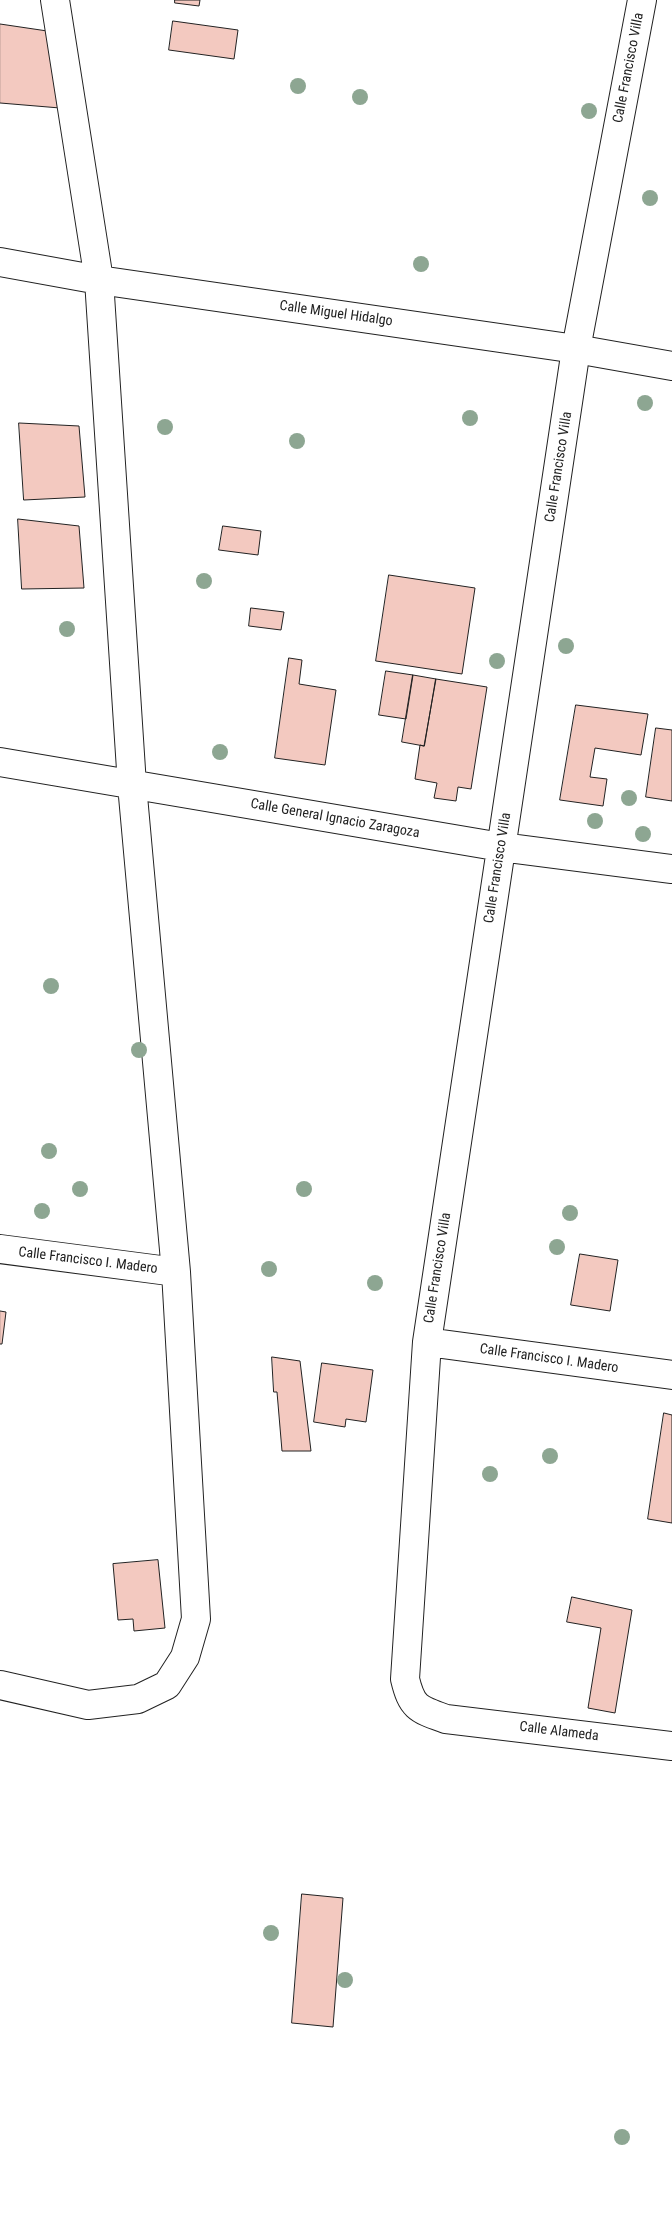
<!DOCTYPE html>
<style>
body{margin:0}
canvas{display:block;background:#fff}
</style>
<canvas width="672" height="2226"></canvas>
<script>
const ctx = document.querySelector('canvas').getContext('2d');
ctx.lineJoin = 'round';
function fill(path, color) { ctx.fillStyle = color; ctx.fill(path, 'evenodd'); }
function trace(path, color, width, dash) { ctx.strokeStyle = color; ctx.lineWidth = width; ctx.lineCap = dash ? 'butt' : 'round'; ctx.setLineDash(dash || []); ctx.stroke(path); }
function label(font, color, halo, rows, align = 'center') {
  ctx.font = font + ' "Roboto Condensed",sans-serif'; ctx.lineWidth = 4; ctx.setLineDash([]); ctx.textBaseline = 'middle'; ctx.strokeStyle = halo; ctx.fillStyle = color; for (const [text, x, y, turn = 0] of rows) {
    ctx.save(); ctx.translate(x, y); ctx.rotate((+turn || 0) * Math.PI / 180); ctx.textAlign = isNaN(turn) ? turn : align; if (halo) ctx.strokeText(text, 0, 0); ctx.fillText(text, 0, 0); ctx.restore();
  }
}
const building = new Path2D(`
 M 175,0 L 200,0 L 199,6 L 175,3 Z
 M 173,21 L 238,30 L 234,59 L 169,50 Z
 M 0,24 L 54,32 L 60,108 L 0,103 Z
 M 19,423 L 79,426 L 85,497 L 24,500 Z
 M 18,519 L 79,526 L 84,588 L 22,589 Z
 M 223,526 L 261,531 L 258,555 L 219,550 Z
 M 389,575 L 475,588 L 462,674 L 376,661 Z
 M 251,608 L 284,612 L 281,630 L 249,626 Z
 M 289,658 L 302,660 L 299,684 L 336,690 L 325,765 L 275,758 Z
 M 386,671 L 413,675 L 406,719 L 379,715 Z
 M 413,675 L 436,679 L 424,746 L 402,742 Z
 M 436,679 L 487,687 L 471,789 L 458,787 L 456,801 L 434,798 L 437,783 L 415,779 L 420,745 L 424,746 Z
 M 576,705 L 648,714 L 641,755 L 595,748 L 590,777 L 607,779 L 603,806 L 560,800 Z
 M 656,728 L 672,730 L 672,801 L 646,797 Z
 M 580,1254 L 618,1260 L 610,1311 L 571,1305 Z
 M 0,1311 L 6,1312 L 2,1344 L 0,1344 Z
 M 272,1357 L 300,1361 L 311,1451 L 282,1451 L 277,1392 L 274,1392 Z
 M 322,1363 L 373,1370 L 366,1422 L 346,1419 L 345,1427 L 314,1422 Z
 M 664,1413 L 672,1415 L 672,1523 L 648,1519 Z
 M 158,1560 L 165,1628 L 134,1631 L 133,1619 L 118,1620 L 113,1564 Z
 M 572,1597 L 632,1610 L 615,1713 L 588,1708 L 601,1628 L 567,1622 Z
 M 302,1894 L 343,1898 L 333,2027 L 292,2023 Z`);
fill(building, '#f3c9c0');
trace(building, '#222', 1);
const minor = new Path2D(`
 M 642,0 L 576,349 L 427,1342 L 405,1679 C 412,1708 418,1709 446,1719 L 672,1746
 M 0,262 L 99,280 L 132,785 L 176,1272 L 196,1619 L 185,1657 L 167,1685 L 138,1699 L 88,1705 L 0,1685
 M 0,762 L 501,847 L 672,869
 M 0,1249 L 176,1272
 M 427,1342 L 672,1375`);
const tertiary = new Path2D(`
 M 55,0 L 99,280 L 576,349 L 672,366`);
trace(minor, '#222', 30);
trace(tertiary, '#222', 30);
trace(minor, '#fff', 28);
trace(tertiary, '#fff', 28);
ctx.fillStyle = '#8da692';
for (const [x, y] of [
 [298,86],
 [360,97],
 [589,111],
 [650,198],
 [421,264],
 [645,403],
 [470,418],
 [165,427],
 [297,441],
 [204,581],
 [67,629],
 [566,646],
 [497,661],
 [220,752],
 [629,798],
 [595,821],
 [643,834],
 [51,986],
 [139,1050],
 [49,1151],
 [80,1189],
 [304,1189],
 [42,1211],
 [570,1213],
 [557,1247],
 [269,1269],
 [375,1283],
 [550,1456],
 [490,1474],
 [271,1933],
 [345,1980],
 [622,2137]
]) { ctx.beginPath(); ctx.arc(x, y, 8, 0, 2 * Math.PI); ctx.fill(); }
label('14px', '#222', '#fff', [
 ["Calle Francisco Villa",629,68,-79],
 ["Calle Miguel Hidalgo",336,314,8],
 ["Calle Francisco Villa",559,467,-81],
 ["Calle General Ignacio Zaragoza",335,819,10],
 ["Calle Francisco Villa",498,868,-81],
 ["Calle Francisco I. Madero",88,1261,7],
 ["Calle Francisco Villa",438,1268,-81],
 ["Calle Francisco I. Madero",549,1359,8],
 ["Calle Alameda",559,1732,7]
]);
</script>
